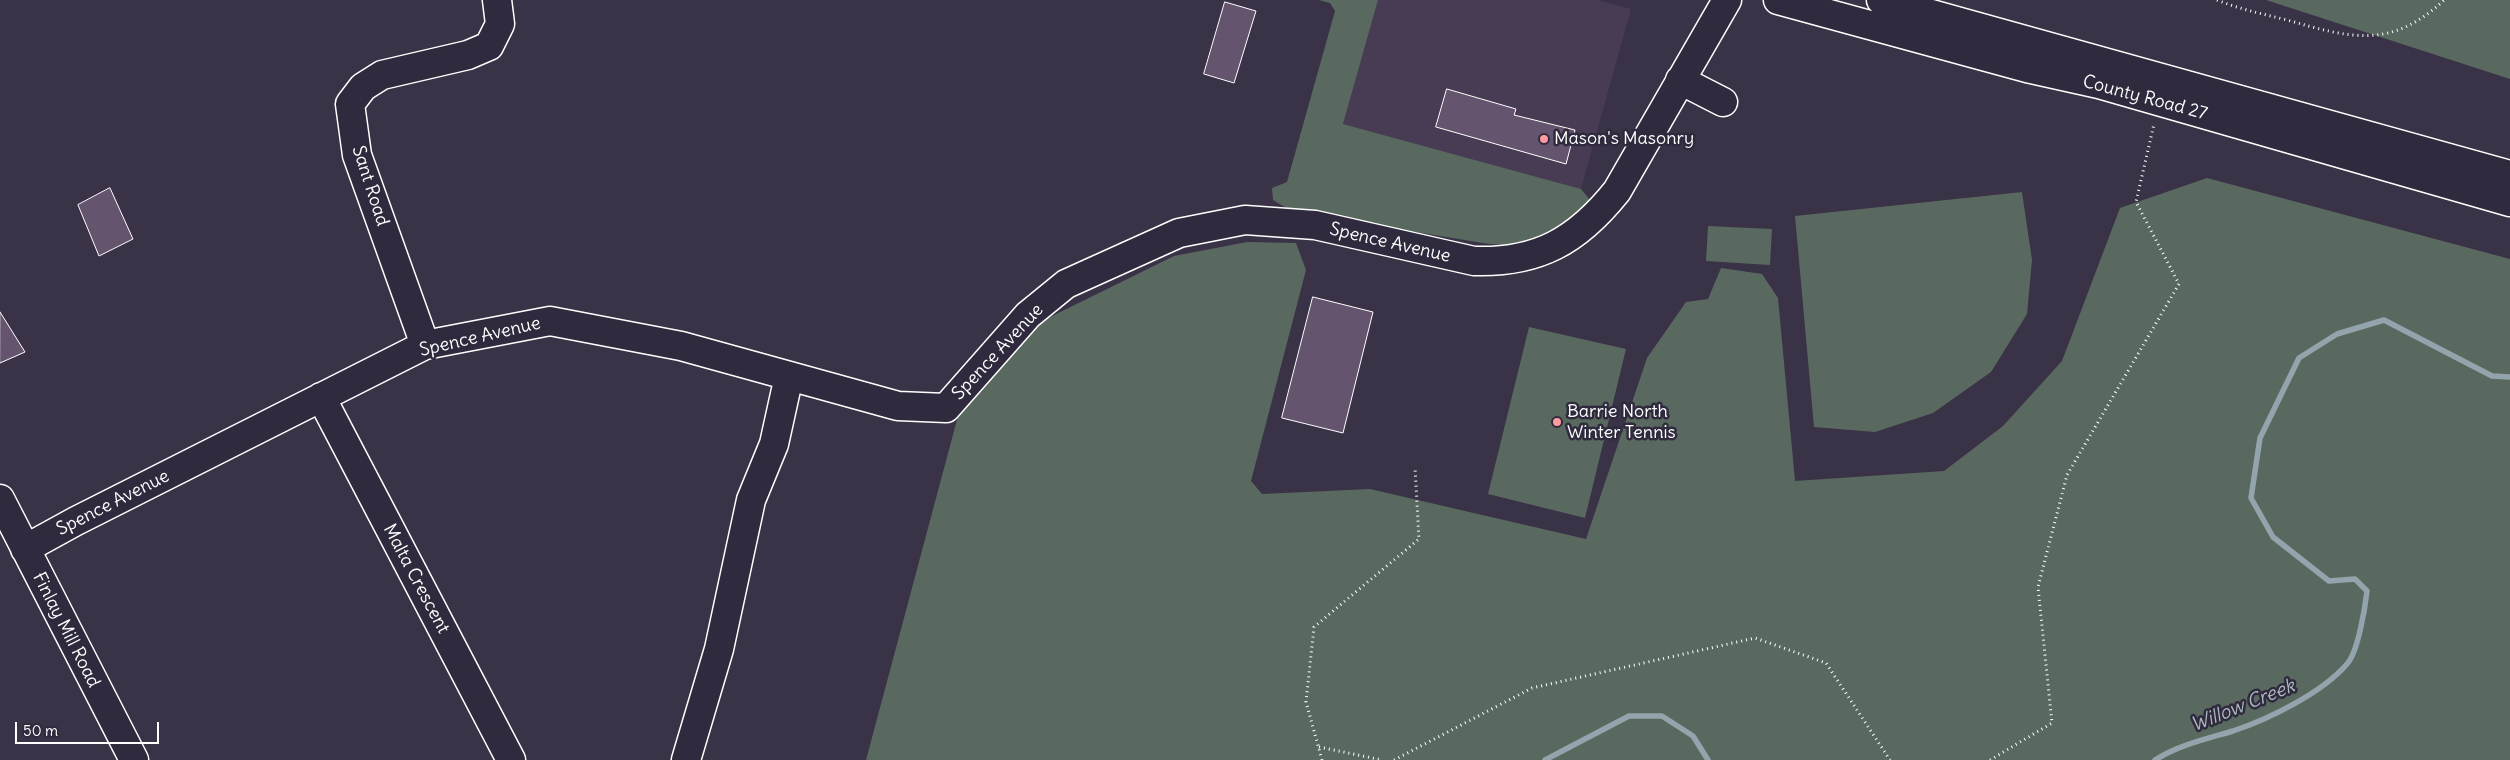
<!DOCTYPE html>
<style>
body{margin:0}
#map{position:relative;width:2510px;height:760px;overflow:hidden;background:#3a3247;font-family:Delius,sans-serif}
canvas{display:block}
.scale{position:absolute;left:15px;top:722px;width:144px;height:22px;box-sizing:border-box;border:2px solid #fff;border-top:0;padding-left:6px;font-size:15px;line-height:18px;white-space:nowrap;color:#fff;-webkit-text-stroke:4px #2f2a3d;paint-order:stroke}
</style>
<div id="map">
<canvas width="2510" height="760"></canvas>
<div class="scale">50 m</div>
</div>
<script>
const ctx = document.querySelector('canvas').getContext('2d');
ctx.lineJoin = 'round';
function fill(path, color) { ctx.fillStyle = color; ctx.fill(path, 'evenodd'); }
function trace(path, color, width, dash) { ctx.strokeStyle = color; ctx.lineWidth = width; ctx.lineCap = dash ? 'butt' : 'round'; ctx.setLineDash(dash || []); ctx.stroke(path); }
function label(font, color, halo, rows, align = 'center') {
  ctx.font = font + ' Delius,sans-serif'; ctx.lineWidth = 5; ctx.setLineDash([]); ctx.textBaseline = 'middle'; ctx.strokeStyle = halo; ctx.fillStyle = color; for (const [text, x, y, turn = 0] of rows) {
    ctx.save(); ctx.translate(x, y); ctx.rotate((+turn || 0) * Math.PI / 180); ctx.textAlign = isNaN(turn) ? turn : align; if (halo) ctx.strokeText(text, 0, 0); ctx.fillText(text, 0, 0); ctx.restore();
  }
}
fill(new Path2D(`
 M 1378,0 L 1598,0 L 1631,9 L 1581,189 L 1343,124 Z`), '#473c53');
fill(new Path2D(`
 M 1319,0 L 1378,0 L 1343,124 L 1581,189 L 1591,201 C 1573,219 1543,243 1517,245 C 1508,246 1498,244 1489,244 L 1293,212 L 1273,200 L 1272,188 L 1287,182 L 1335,11 L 1330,3 Z
 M 2266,0 L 2510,0 L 2510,79 Z
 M 2207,178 L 2510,259 L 2510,760 L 866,760 L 962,401 L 1030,327 L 1174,256 L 1247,242 L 1296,243 L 1306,270 L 1251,481 L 1262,494 L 1370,489 L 1586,539 L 1647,358 L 1686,302 L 1708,299 L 1721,268 L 1762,274 L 1778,298 L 1795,481 L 1944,471 L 2003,426 L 2062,361 L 2120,208 Z
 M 2022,192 L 2032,260 L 2027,314 L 1991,372 L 1933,413 L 1875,432 L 1814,427 L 1795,216 Z
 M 1708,226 L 1772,229 L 1770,265 L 1706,261 Z
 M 1529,327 L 1626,349 L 1585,518 L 1488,494 Z`), '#5a695f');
trace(new Path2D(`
 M 1545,760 L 1629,716 L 1662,716 L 1693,736 L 1708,760
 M 2155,760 C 2179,745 2206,739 2233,731 C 2269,719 2322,693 2347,664 C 2358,652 2365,608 2367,591 L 2355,579 L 2329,581 L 2273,537 L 2251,498 L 2260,438 L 2299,358 L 2337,334 L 2384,320 L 2492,376 L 2510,377`), '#94a4ac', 5.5);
const building = new Path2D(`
 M 1225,2 L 1256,11 L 1234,83 L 1204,74 Z
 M 1447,89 L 1516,109 L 1514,115 L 1575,130 L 1566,164 L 1436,127 Z
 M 110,188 L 133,239 L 99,256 L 78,205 Z
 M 1313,297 L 1373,312 L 1343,433 L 1282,418 Z
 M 0,312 L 25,352 L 0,363 Z`);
fill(building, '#65546e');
trace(building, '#fff', 1);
const minor = new Path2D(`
 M 1680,80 L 1723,102
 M 425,345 L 357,155 L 350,104 L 363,87 L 382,75 L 468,55 L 489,46 L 500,24 L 497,0
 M 321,397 L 511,760
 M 0,499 L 134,760
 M 25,549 L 76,521 L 425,345 L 550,321 L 681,346 L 898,406 L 946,408 L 1028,315 L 1066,284 L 1179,233 L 1245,220 L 1315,225 L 1474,261 C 1538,263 1577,241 1617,191 L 1727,0
 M 686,760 L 719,649 L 751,500 L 774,444 L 789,376`);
const major = new Path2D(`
 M 1778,0 L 2027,68 L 2099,84 L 2510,202
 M 1881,0 L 2510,175`);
trace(minor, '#fff', 31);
trace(major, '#fff', 31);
trace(new Path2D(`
 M 2217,0 C 2239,9 2263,14 2287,20 C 2350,38 2391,50 2444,0
 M 1319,747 L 1382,760
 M 1322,760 L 1306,702 L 1314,627 L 1419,539 L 1415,467
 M 1394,760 L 1532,688 L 1755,638 L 1826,663 L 1890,760
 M 1990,760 L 2052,723 L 2038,587 L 2067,475 L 2179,284 L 2136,202 L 2154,124`), '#fff', 3, [1, 4]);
trace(minor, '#2f2a3d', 28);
trace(major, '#2f2a3d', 28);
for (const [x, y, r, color] of [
 [1544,139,5,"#ff9aa2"],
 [1557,422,5,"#ff9aa2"]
]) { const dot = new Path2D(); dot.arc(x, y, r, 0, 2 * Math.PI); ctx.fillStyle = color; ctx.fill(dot); trace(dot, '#2f2a3d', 2); }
label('18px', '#fff', '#2f2a3d', [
 ["County Road 27",2145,98,15],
 ["Sant Road",370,186,72],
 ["Spence Avenue",1390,243,13],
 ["Spence Avenue",480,337,-13],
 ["Spence Avenue",998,352,-47],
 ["Spence Avenue",113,503,-27],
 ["Malta Crescent",416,579,62],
 ["Finlay Mill Road",66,630,63]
]);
label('18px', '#fff', '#2f2a3d', [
 ["Mason's Masonry",1554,139],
 ["Barrie North",1567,412],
 ["Winter Tennis",1567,433]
], 'left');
label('italic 19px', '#afbbc1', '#2f2a3d', [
 ["Willow Creek",2243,706,-22]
]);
</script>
